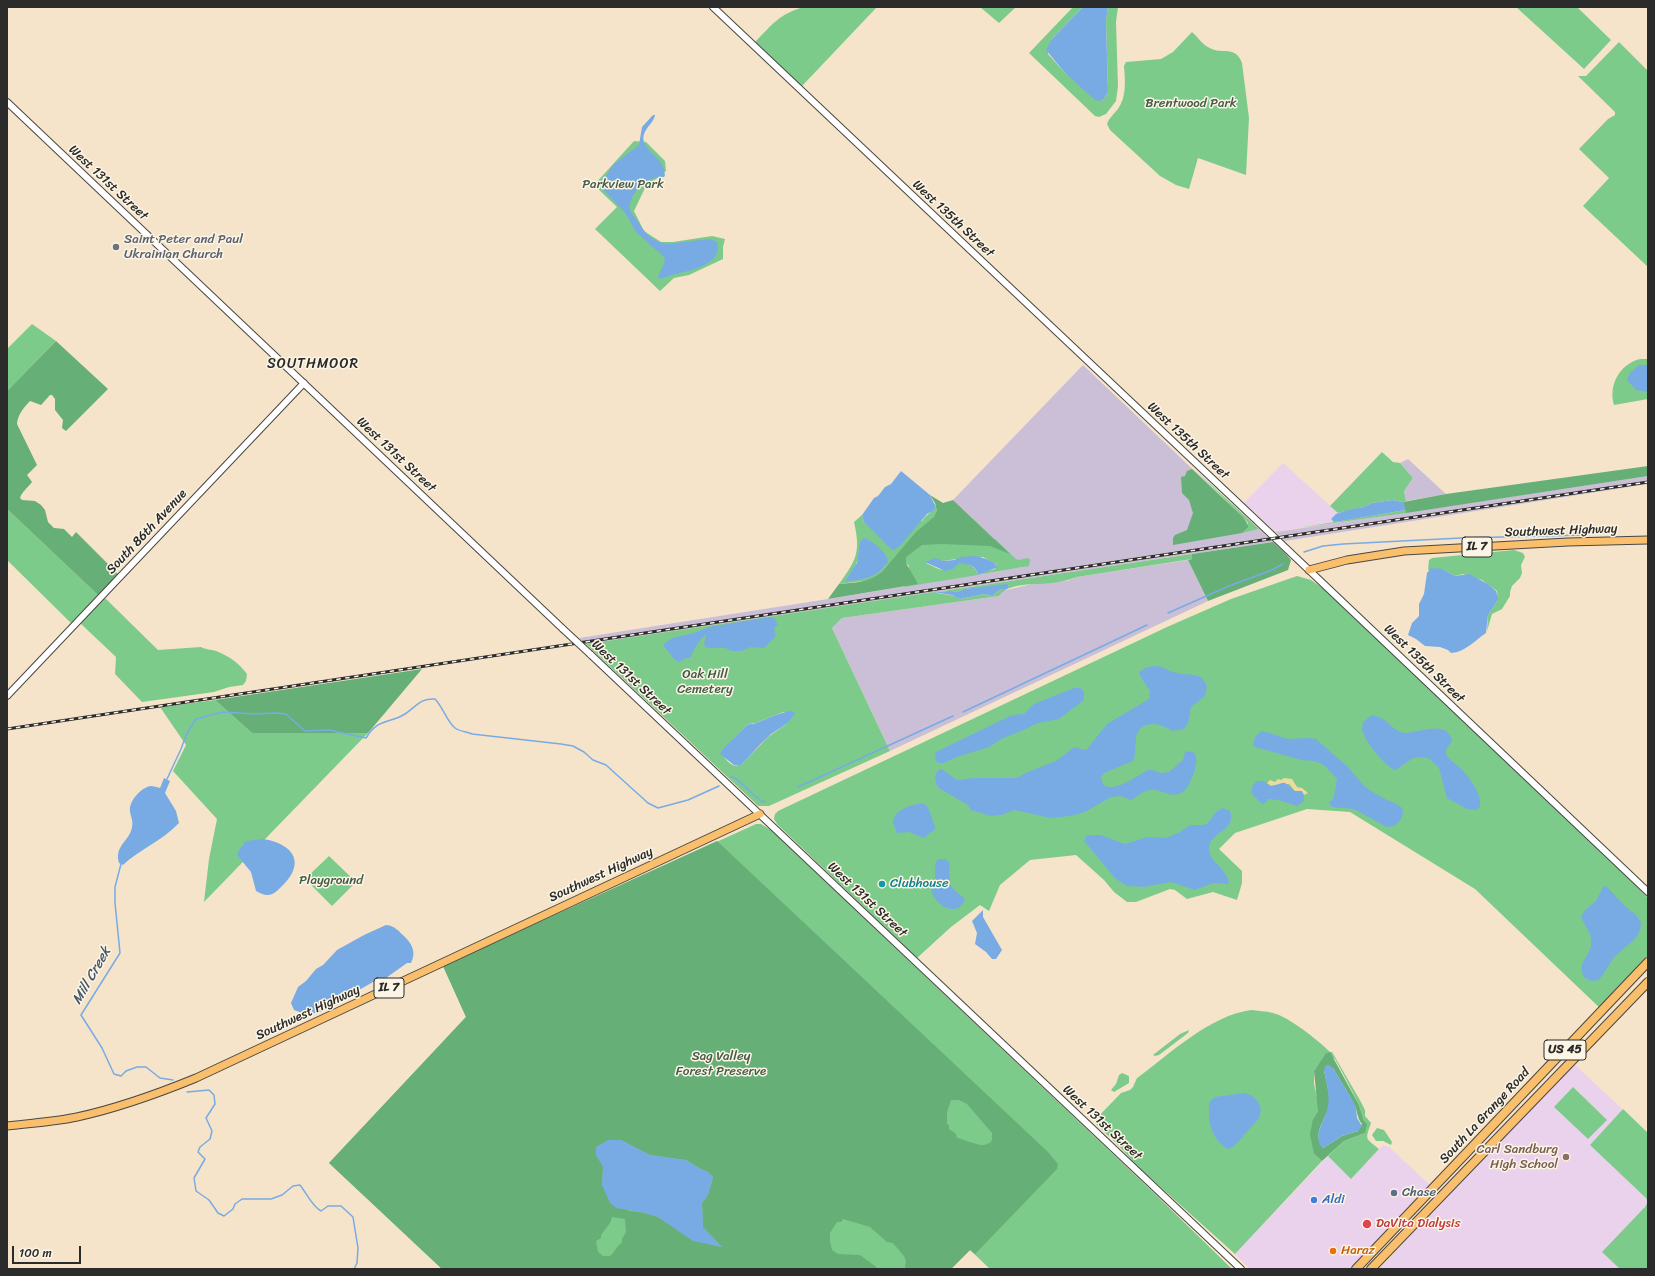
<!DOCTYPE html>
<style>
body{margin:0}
#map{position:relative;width:1655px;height:1276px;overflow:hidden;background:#f5e4ca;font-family:Sriracha,sans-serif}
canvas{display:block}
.frame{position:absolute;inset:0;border:8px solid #2b2b2b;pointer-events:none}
.scale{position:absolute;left:12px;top:1246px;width:69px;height:18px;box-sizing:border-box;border:2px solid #2b2b2b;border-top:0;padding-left:5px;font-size:12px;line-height:14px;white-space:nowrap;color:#2b2b2b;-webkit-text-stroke:3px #fcf5e5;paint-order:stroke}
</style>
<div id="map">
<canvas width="1655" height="1276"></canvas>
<div class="frame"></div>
<div class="scale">100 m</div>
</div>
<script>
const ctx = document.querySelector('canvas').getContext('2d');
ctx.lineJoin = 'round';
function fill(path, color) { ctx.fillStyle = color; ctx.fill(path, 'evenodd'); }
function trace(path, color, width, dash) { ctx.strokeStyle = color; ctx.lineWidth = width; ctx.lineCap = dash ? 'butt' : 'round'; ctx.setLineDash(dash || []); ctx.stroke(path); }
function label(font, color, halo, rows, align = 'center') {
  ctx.font = font + ' Sriracha,sans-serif'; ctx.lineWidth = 3; ctx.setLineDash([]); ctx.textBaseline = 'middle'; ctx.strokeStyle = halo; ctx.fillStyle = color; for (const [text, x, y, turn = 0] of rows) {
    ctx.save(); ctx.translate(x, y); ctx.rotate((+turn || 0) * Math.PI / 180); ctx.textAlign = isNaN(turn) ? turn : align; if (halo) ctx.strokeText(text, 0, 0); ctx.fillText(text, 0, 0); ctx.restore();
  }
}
fill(new Path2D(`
 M 1283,463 L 1338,513 L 1331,519 L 1334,522 L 1276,532 L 1244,503 Z
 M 1574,1064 L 1648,1133 L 1648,1269 L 1379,1269 Z
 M 1383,1145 L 1389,1147 L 1432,1187 L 1355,1269 L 1250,1269 L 1235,1254 L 1328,1156 L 1351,1178 Z`), '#ead1ec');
fill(new Path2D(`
 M 1083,365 L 1244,518 L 1243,532 L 1259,529 L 1273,542 L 586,644 L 579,638 L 828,599 L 1023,567 L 953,500 Z
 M 1408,459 L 1446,494 L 1406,501 L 1404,491 L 1413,478 L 1400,463 Z
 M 1648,476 L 1648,484 L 1285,541 L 1276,532 Z
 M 1188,560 L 1208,601 L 890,751 L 832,628 L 842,618 L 999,596 L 1002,591 L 1032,584 L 1067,581 L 1077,577 Z`), '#cabfd6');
fill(new Path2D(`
 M 804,7 L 877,7 L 802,86 L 755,42 C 773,24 779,14 804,7 Z
 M 980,7 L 1016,7 L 999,23 Z
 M 1073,7 L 1083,7 L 1051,40 L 1048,54 L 1065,73 L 1101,101 L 1104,99 L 1108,92 L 1106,20 L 1108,7 L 1118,7 L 1116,22 L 1118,86 L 1116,101 L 1106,114 L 1099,117 L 1095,116 L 1029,53 Z
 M 1516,7 L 1577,7 L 1611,40 L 1584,69 Z
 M 1192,32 C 1197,36 1202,44 1208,47 C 1222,56 1235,44 1242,63 L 1249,118 L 1246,175 L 1198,158 L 1189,189 L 1176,185 L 1160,176 L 1110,130 L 1107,124 C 1109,118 1114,114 1118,109 C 1127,96 1125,80 1124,66 L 1126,62 L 1161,59 L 1173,52 Z
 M 1619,42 L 1648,71 L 1648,267 L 1583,206 L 1609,178 L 1579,149 L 1608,119 L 1615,115 L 1615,112 L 1578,76 L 1586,76 Z
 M 634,141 L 646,142 L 665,161 L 666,171 L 645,188 L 634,211 L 644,231 L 661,242 L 673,242 L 712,236 L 725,239 L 723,247 L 723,259 L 689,275 L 674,278 L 660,291 L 595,229 L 617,207 L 594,185 Z
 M 32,324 L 56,341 L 7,391 L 7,349 Z
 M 1640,359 L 1648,359 L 1648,399 L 1614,405 C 1608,385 1620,364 1640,359 Z
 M 1382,452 L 1393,462 L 1400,463 L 1413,478 L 1404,491 L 1406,501 L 1403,502 L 1392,500 L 1372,503 L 1363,507 L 1338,513 L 1330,506 Z
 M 1193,468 L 1259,529 L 1242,533 L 1248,528 L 1248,523 L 1244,518 Z
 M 936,507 L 937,511 L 992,541 L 995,539 L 1016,559 L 1019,560 L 1028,558 L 1030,560 L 1029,566 L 982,574 L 983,572 L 995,569 L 997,565 L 983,557 L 970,557 L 943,561 L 931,560 L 926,563 C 931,565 938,570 944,570 C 950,571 952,567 958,564 C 966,561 976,566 978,575 L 904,587 L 909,566 L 906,563 L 906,557 L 876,578 L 864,581 L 839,584 C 856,560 861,553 854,522 L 862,515 L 864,522 L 922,521 C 927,513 932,513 936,507 ZM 858,559 L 886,565 C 873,579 864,580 846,579 L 855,567 Z
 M 7,509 L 99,596 L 71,623 L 7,560 Z
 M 1406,510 L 1406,513 L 1298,528 Z
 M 1514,550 L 1523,553 L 1525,557 L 1521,565 L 1522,573 L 1520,578 L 1512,586 L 1510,592 L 1510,596 L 1502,609 L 1492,614 L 1487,631 L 1488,615 L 1498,600 L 1497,591 L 1482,580 L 1463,574 L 1455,576 L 1443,569 L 1428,570 L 1429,560 L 1432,558 Z
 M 1192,554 L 1192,559 L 1077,577 C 1069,580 1061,582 1052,583 C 1037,585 1008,582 999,596 L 842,618 L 832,628 L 890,751 L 769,806 L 758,806 L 754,802 L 586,644 L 934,592 C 941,595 952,593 960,599 L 984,594 L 992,596 L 1001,589 L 1007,588 L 1009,585 L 964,589 L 958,592 L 943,591 ZM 784,712 L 793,717 L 785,725 L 768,737 L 741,765 C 732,769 725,759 721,752 L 747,725 C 750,723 752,724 756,723 C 766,719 774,715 784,712 Z
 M 1297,576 L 1311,580 L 1324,589 L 1608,857 L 1648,898 L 1648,963 L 1602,1010 L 1475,889 L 1350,812 L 1307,809 L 1235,833 L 1219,849 L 1242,871 L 1242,883 L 1237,900 L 1213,892 L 1187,899 L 1175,890 L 1170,889 L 1136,902 L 1127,902 L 1114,892 L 1104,880 L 1076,855 L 1030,860 L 1000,885 L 989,911 L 980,905 L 951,927 L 917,958 L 777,824 L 774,819 L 775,814 L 778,811 L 1167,627 L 1231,599 Z
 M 105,598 L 158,650 L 201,647 C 206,650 211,649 216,651 C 229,656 239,663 247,674 L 246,681 L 243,685 L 229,687 L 214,692 L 142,702 L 115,674 L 116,657 L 80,623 Z
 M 215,700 L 252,733 L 368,733 L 204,902 L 209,859 L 217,819 L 173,771 L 186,745 L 160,707 Z
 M 756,824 L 761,824 L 771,830 L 1153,1192 L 1232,1269 L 990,1269 L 970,1250 L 951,1269 L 442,1269 L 329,1163 L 466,1017 L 443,966 Z
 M 329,856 L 356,882 L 332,906 L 305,879 Z
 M 1251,1010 C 1258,1011 1266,1011 1273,1013 C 1289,1017 1318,1040 1330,1052 L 1332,1052 L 1361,1102 L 1365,1110 L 1365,1116 L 1371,1123 C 1365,1141 1365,1137 1379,1149 L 1351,1179 L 1328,1156 L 1344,1141 L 1365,1133 L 1364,1121 L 1359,1105 L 1347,1081 L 1335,1059 L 1325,1054 L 1314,1071 L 1314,1084 L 1318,1102 L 1318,1111 L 1313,1119 L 1314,1154 L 1322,1161 L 1235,1254 L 1137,1166 L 1119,1146 L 1096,1124 L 1095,1120 L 1121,1093 L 1130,1090 L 1133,1087 L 1137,1078 C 1171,1053 1209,1016 1251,1010 Z
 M 1189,1030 L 1188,1033 L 1159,1055 L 1155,1056 L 1153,1055 L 1180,1034 Z
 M 1122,1073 L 1129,1076 L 1129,1083 L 1114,1092 L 1111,1090 L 1116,1084 L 1119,1075 Z
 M 1573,1087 L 1607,1120 L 1588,1139 L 1554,1107 Z
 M 1623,1109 L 1648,1133 L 1648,1269 L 1620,1269 L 1602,1252 L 1645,1207 L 1648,1202 L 1646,1198 L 1590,1145 Z
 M 1377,1128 L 1384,1130 L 1392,1142 L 1391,1145 L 1383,1141 L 1376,1141 L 1372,1135 Z`), '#7dcb8b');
fill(new Path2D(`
 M 56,341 L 108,389 L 66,431 L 62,428 L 63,420 L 55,410 L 55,399 L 52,395 L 50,395 L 41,405 L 30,401 C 24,407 17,416 17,424 L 37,465 L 27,475 L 32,482 C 28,488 22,491 20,498 L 22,500 L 35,501 L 41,505 L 45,510 L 48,522 L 54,528 L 64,529 L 72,537 L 76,532 L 118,574 L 99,596 L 7,509 L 7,391 Z
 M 1648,466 L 1648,476 L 1406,513 L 1403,502 L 1446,494 Z
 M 1192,469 L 1244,518 L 1248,525 L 1248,528 L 1242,533 L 1173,545 L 1173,538 L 1175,535 L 1187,530 L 1193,513 L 1189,500 L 1182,493 L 1181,477 L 1185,476 L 1187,471 Z
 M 930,495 L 943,503 L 953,500 L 1010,554 L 990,546 L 942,544 L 922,545 L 906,557 L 906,563 L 918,584 L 828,599 L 839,584 C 854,583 870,582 882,572 L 916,532 L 934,517 L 937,511 L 935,503 Z
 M 1273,542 L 1286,554 L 1291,560 L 1288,570 L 1208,601 L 1188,560 L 1192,559 L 1192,554 Z
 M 422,669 L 368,733 L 252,733 L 215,700 Z
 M 717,841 L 1048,1152 L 1058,1164 L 1057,1169 L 975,1254 L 970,1250 L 951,1269 L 903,1269 L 905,1268 L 906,1261 L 904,1256 L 893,1243 L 887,1242 L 870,1227 L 843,1219 L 841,1222 L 837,1222 L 830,1233 L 830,1242 L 832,1250 L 838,1254 L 860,1255 L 879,1269 L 442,1269 L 329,1163 L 466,1017 L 443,966 ZM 951,1100 L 959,1100 L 967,1104 L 992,1133 L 992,1140 L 990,1143 C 986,1144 986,1145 982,1145 C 976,1145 963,1139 957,1138 L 956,1134 L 949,1129 L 949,1125 L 947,1124 L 947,1112 ZM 621,1140 L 650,1155 L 686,1160 L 699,1168 L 708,1172 L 713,1177 L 708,1195 L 702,1203 L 703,1227 L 722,1247 L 706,1243 L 676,1229 L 658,1217 L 641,1212 L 629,1211 L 602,1185 L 603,1167 ZM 612,1217 L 625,1219 L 626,1232 L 622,1239 L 622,1243 C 616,1246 615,1252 610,1256 L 603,1256 L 598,1252 L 596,1241 L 601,1238 L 601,1235 L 610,1223 Z
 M 1330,1052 L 1359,1105 L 1364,1121 L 1367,1124 L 1365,1133 L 1344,1141 L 1322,1161 L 1314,1154 L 1310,1134 L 1313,1119 L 1318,1111 L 1314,1071 L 1325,1054 ZM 1333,1068 C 1340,1081 1349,1093 1355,1106 C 1358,1113 1357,1118 1362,1124 L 1358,1131 L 1342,1136 L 1323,1148 C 1311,1132 1327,1120 1329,1104 C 1330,1093 1326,1081 1324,1070 Z`), '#66af77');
fill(new Path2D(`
 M 1284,778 L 1292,779 L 1297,787 L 1302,788 L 1308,793 L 1304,795 L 1300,791 L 1295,791 L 1289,784 L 1271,786 L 1267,783 L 1270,780 L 1275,782 L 1278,779 L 1281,780 Z`), '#eeda9e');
fill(new Path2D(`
 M 1083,7 L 1108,7 L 1106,20 L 1108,92 L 1104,99 L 1101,101 L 1095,100 L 1065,73 L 1046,50 L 1051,40 Z
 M 653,115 L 655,115 C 654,122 647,126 644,134 C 640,146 655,154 661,163 C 663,166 664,171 665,175 L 664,177 C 659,177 651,178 647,181 C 639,185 628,199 630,209 C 630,212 632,214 634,216 C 644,230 647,239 666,244 L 710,239 L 717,242 C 724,266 686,271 672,275 C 668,276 664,278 660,279 L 658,277 L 665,261 L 664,257 L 636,232 L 626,214 L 597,183 L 605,177 L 614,164 L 639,145 L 642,127 Z
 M 1639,365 L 1648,365 L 1648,392 L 1636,390 L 1627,380 L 1630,373 Z
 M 901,471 L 930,495 L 936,507 L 933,511 L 927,514 L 899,547 L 893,550 L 889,547 L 864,522 L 862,515 L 874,498 L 878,496 L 885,487 L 891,484 Z
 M 1392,500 L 1403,502 L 1406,510 L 1341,521 L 1334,522 L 1331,519 L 1336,514 L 1348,510 L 1363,507 L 1372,503 Z
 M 864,538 C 872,540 888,553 888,562 C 878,578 863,580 846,581 L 846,579 L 857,563 L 860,542 Z
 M 976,556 C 984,558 994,561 998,567 L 978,575 C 976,565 967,563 958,564 L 953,569 L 945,571 L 925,562 L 935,558 L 943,561 L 954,560 L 961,557 Z
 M 1431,568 L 1443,569 L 1455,576 L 1469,574 L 1488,584 L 1496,591 L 1498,597 L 1498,600 L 1488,615 L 1486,633 C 1475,640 1466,652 1451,653 L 1448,650 L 1440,647 L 1425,646 L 1416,639 L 1408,635 L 1412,623 L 1419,616 L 1419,604 L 1424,594 L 1427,573 Z
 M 1007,584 L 1009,586 L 1007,589 L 1001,589 L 992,596 L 984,594 L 960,599 L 952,595 L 933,592 L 950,591 L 958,592 L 964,589 Z
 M 770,617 L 774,618 L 778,625 L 774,628 L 776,636 L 764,648 L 751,647 L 741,651 L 732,651 L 725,648 L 710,648 L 706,647 L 704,644 L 706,634 C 700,640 693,649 691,657 L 684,659 L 679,662 L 675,660 L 663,645 L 672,638 L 694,633 L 709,627 Z
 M 1158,666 C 1165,668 1170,672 1177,673 C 1188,676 1203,671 1207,687 L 1205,696 L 1191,707 L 1188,723 L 1184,729 L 1171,731 L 1170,729 C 1165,728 1160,724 1155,724 C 1127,724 1140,749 1133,761 L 1104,773 L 1101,777 L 1103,784 L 1105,786 C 1118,791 1136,776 1148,770 L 1152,770 L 1161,773 L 1169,772 L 1183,760 L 1185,752 C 1207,745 1192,785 1183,792 C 1171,799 1164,790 1153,790 C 1144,789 1138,796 1131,800 L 1120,796 L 1111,797 L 1085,812 L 1070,816 L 1050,818 L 1015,810 L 1001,815 L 991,816 L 971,810 L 968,805 L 940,789 L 936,784 L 935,776 L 938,770 L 942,769 L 957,780 L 974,778 L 1016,778 L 1030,771 L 1056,761 L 1073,748 L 1078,747 L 1082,750 L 1087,749 L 1107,724 L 1149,699 L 1150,691 L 1140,676 L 1139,672 L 1147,667 Z
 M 1074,688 L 1080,688 L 1084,691 L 1084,700 L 1059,719 L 1038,723 L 1017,733 L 1003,738 L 989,747 L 957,757 L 944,763 L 939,763 L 936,761 L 935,753 L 938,751 L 1012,715 L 1024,714 L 1034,704 Z
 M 790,711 L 795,712 C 792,724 776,729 768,737 C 758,746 749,757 740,766 L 734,765 L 720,754 L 722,750 L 747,725 C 750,723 752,725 756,723 C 769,718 776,714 790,711 Z
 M 1372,715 C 1375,716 1378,716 1381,718 C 1390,722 1394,732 1405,733 C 1418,733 1448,719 1452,741 C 1450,744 1446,748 1446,752 C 1446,759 1456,763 1460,768 C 1468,775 1485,798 1479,808 L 1475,810 L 1467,809 L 1447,798 L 1439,768 L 1430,759 L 1423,757 L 1413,758 L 1396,770 C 1388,769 1372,749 1367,741 C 1364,737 1366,736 1362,731 L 1363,722 Z
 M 1263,731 L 1288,739 L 1308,738 L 1316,739 L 1348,767 L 1365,787 L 1379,796 L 1398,805 L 1402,808 L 1403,812 C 1402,821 1396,827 1387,827 L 1354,809 L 1332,807 L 1329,803 L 1334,797 L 1337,779 L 1324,765 L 1315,761 L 1301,760 L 1255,747 L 1253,744 C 1254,738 1257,733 1263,731 Z
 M 164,778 L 170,781 L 165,793 L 176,811 L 179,823 C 162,841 140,849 123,865 L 119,863 C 114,845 130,841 132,827 C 134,820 129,814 130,808 C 131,799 142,787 151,786 C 153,786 157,787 160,788 Z
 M 1257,781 L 1263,781 L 1271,786 C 1288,783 1281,779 1294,791 L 1302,791 L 1304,795 L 1304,801 L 1297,806 L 1279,800 L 1268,799 L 1264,804 L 1262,804 L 1251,793 L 1253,785 Z
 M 923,803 C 931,807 931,820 936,828 L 924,838 L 909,832 L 897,833 L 893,822 C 895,809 911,805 923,803 Z
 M 1223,808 L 1230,811 C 1237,832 1209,831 1209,849 C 1209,862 1226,867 1229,883 L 1227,884 L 1213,883 L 1195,890 L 1171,882 L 1144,887 L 1127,886 L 1116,879 L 1084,841 L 1087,835 L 1101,835 L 1125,844 L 1147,837 L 1166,838 L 1180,832 L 1190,825 L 1203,825 L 1207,824 L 1216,812 Z
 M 263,839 C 295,844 306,864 281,887 C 277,891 273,895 268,895 C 263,895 260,893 256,891 L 251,872 L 237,855 L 239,850 L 246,841 Z
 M 938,859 L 945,859 L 949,862 L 950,884 L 953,889 L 965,899 C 959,918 936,907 932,892 C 930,887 934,882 935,877 C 936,870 933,865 938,859 Z
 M 1606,886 L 1625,906 L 1637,916 L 1641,923 L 1640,930 L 1636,938 L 1614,957 L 1604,973 L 1599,980 L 1592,981 L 1585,978 C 1574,962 1593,957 1591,940 C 1591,932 1584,925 1581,917 L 1585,910 L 1596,901 L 1603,887 Z
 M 983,910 L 983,917 L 1002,950 L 996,959 L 992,959 L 986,952 L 975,944 L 977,933 L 972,921 Z
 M 386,925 C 396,926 398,931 405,937 C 413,945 416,953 411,963 L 407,963 L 386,978 L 373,982 L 352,994 L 342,996 L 329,1007 L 318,1013 L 302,1013 L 294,1010 L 291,1003 L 298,987 L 306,981 L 316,969 L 323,965 L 337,950 L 364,935 Z
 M 1326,1065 L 1329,1065 L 1333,1068 L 1353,1101 L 1356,1108 L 1357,1118 L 1362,1126 L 1358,1131 L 1342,1136 L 1323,1148 L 1320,1145 C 1314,1130 1327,1119 1328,1105 C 1330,1094 1326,1082 1324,1070 Z
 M 1244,1093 C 1255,1095 1265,1106 1259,1118 C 1255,1124 1249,1129 1244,1135 C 1240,1140 1235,1147 1228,1149 C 1211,1139 1208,1122 1209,1104 L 1211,1100 L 1215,1097 Z
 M 608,1140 L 621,1140 L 650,1155 L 686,1160 L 699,1168 L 708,1172 L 713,1177 L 708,1195 L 702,1203 L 703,1227 L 722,1247 L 693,1241 L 658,1217 L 641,1212 L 616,1208 L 610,1203 L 602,1185 L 603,1167 L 596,1155 L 596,1147 Z`), '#78abe4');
trace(new Path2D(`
 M 1304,552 L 1323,546 L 1343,544 L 1461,538 L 1584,535
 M 1168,613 L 1229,586 L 1272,570 L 1283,564
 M 963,712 L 1147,625
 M 731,777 L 733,777 C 744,784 752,794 762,802 L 765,801
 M 167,779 L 181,749 L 187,733 L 196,719 L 222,712 L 256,714 L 276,713 L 286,714 L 305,731 L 329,730 L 366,738 C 378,718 389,724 405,714 C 416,707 420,698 435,699 C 443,707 447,722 455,728 C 459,731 467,732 472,734 L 561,744 L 573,746 L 584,752 L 593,760 L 606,765 L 648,803 L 658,808 L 688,800 L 719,786
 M 798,787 L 953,716
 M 121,864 L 115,887 L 115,903 L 120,953 L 81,1015 L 102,1048 L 114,1074 L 121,1076 L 126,1071 L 137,1067 L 146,1067 L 160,1078 L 173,1080
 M 187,1092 L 209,1090 L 214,1095 L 215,1104 L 206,1118 L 212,1131 L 210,1139 L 200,1147 L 198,1152 L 205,1159 L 194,1178 L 196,1191 L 209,1200 L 218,1213 L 224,1216 L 233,1209 L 235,1204 L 242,1199 L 271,1199 L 282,1195 L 293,1186 L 300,1185 C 307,1194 312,1206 321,1211 L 328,1206 L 341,1206 L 353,1217 L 358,1248 L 357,1263 L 354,1269`), '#78abe4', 1.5);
const minor = new Path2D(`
 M 713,7 L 1272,535 L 1648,892
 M 7,102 L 563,629
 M 590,654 L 1241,1269
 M 7,696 L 304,383`);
const major = new Path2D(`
 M 1309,570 L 1347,560 L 1404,551 L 1568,542 L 1648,540
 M 7,1126 C 30,1123 54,1122 77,1117 C 118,1108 157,1094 196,1078 L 760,814`);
const highway = new Path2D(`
 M 1356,1269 L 1648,962
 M 1371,1269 L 1648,982`);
trace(minor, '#494743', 8);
trace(major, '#494743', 9);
trace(highway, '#494743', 10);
trace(minor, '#fff', 6);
trace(major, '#f9bf6d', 7);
trace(highway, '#f9bf6d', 8);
const rail = new Path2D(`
 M 7,729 L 1648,482`);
trace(rail, '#2b2b2b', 3);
trace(rail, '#fcf5e5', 1.5, [4.5]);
const minorBridge = new Path2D(`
 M 563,629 L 590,654`);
trace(minorBridge, '#494743', 8, []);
trace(minorBridge, '#fff', 6);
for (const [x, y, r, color] of [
 [116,247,4,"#6b7280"],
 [882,884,4,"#0f9aa8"],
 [1566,1157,4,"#8d6e63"],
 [1394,1193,4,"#5c6f8a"],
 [1314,1200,4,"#3f7fe0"],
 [1367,1224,5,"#e0444e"],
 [1333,1251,4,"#e8710a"]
]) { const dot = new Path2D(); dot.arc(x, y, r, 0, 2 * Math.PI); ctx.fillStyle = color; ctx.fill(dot); trace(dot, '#fcf5e5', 1.5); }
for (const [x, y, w] of [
 [1477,547,30],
 [389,988,30],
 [1565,1050,42]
]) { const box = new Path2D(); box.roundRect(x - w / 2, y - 10, w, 20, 3); ctx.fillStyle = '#fcf5e5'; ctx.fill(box); trace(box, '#2b2b2b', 1); }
label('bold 12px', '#2b2b2b', null, [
 ["IL 7",1477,547],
 ["IL 7",389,988],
 ["US 45",1565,1050]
]);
label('13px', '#445b48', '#fcf5e5', [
 ["Brentwood Park",1191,104],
 ["Parkview Park",623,185],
 ["Oak Hill",705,675],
 ["Cemetery",705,690],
 ["Playground",331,881],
 ["Sag Valley",721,1057],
 ["Forest Preserve",721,1072]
]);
label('13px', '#2b2b2b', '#fcf5e5', [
 ["West 131st Street",108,183,43],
 ["West 135th Street",953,219,43],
 ["West 135th Street",1188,441,43],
 ["West 131st Street",396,455,43],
 ["Southwest Highway",1561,531,-2],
 ["South 86th Avenue",147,532,-47],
 ["West 135th Street",1424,664,44],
 ["West 131st Street",631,678,43],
 ["Southwest Highway",601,875,-25],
 ["West 131st Street",867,900,43],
 ["Southwest Highway",308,1013,-25],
 ["South La Grange Road",1485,1116,-47],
 ["West 131st Street",1102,1123,43]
]);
label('13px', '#5b616d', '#fcf5e5', [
 ["Saint Peter and Paul",124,240],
 ["Ukrainian Church",124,255]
], 'left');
label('13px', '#0d838f', '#fcf5e5', [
 ["Clubhouse",890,884]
], 'left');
label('13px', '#785e54', '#fcf5e5', [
 ["Carl Sandburg",1558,1150],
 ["High School",1558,1165]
], 'right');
label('13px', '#4e5e75', '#fcf5e5', [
 ["Chase",1402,1193]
], 'left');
label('13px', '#366cbe', '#fcf5e5', [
 ["Aldi",1322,1200]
], 'left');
label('13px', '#be3a42', '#fcf5e5', [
 ["DaVita Dialysis",1376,1224]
], 'left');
label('13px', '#c56008', '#fcf5e5', [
 ["Haraz",1341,1251]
], 'left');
ctx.letterSpacing = '1px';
label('14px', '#2b2b2b', '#fcf5e5', [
 ["SOUTHMOOR",313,364]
]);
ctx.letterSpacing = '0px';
label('italic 14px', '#46586c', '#fcf5e5', [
 ["Mill Creek",92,976,-60]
]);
</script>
